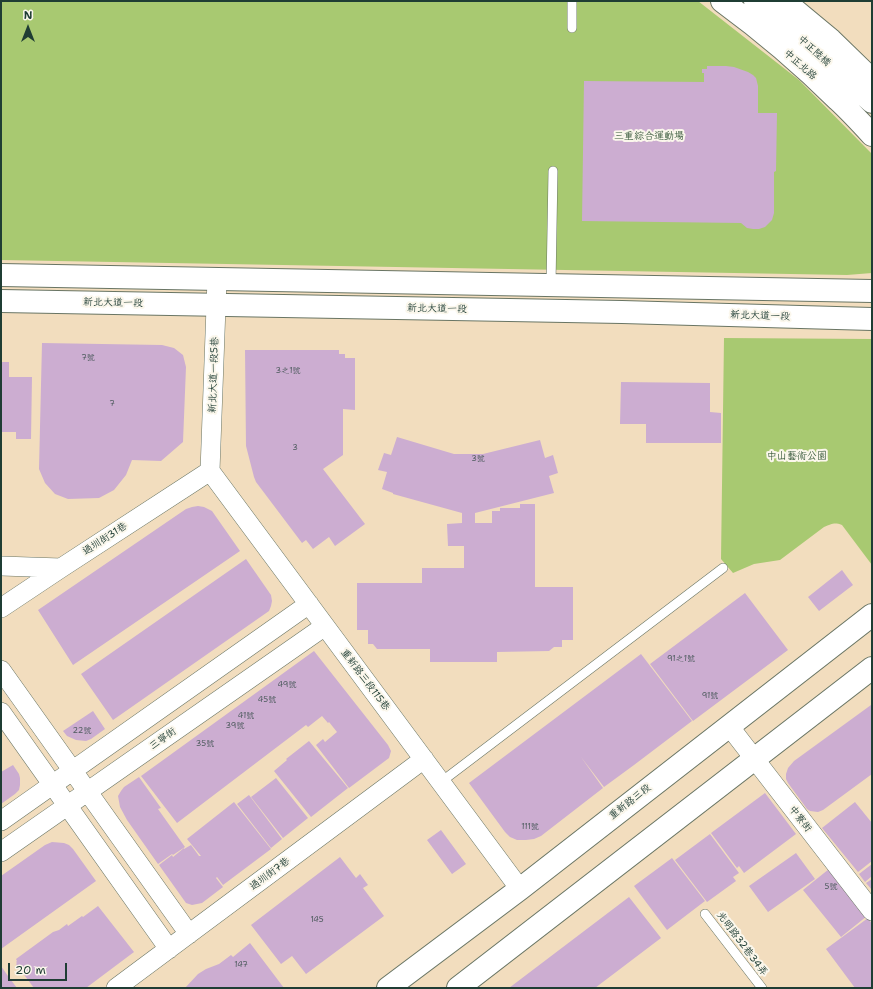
<!DOCTYPE html>
<meta charset="utf-8">
<style>
body{margin:0}
#map{position:relative;width:873px;height:989px;overflow:hidden;background:#f2ddbe;font-family:"Shantell Sans",sans-serif}
canvas{display:block}
.frame{position:absolute;inset:0;border:2px solid #1f3d34;pointer-events:none}
.north{position:absolute;left:8px;top:8px;width:40px;height:40px;-webkit-text-stroke:3px #fbf7ec;paint-order:stroke;rotate:0deg;font-size:11px;font-weight:700;line-height:16px;text-align:center;color:#1f3d34}
.north::after{content:'';display:block;margin:auto;width:14px;height:18px;background:#1f3d34;clip-path:polygon(50% 0,100% 100%,50% 72%,0 100%)}
.scale{position:absolute;left:8px;top:963px;width:59px;height:18px;box-sizing:border-box;border:2px solid #1f3d34;border-top:0;padding-left:5px;font-size:12px;line-height:14px;white-space:nowrap;color:#1f3d34;-webkit-text-stroke:3px #fbf7ec;paint-order:stroke}
</style>
<div id="map">
<canvas width="873" height="989"></canvas>
<div class="frame"></div>
<div class="north">N</div>
<div class="scale">20 m</div>
</div>
<script>
const ctx = document.querySelector('canvas').getContext('2d');
ctx.lineJoin = 'round';
function fill(path, color) { ctx.fillStyle = color; ctx.fill(path, 'evenodd'); }
function trace(path, color, width, dash) { ctx.strokeStyle = color; ctx.lineWidth = width; ctx.lineCap = dash ? 'butt' : 'round'; ctx.setLineDash(dash || []); ctx.stroke(path); }
function label(font, color, halo, rows, align = 'center') {
  ctx.font = font + ' "Shantell Sans","LXGW WenKai TC",sans-serif'; ctx.lineWidth = 4; ctx.setLineDash([]); ctx.textBaseline = 'middle'; ctx.strokeStyle = halo; ctx.fillStyle = color; for (const [text, x, y, turn = 0] of rows) {
    ctx.save(); ctx.translate(x, y); ctx.rotate((+turn || 0) * Math.PI / 180); ctx.textAlign = isNaN(turn) ? turn : align; if (halo) ctx.strokeText(text, 0, 0); ctx.fillText(text, 0, 0); ctx.restore();
  }
}
fill(new Path2D(`
 M 1,1 L 698,1 L 799,80 L 872,154 L 872,273 L 847,275 L 1,260 Z
 M 724,338 L 872,339 L 872,565 L 842,525 C 834,522 832,524 824,527 L 780,560 L 754,564 L 733,573 L 721,559 Z`), '#a8c971');
fill(new Path2D(`
 M 707,66 L 726,66 L 734,67 L 748,72 L 753,75 L 756,78 L 758,86 L 758,113 L 777,113 L 776,171 L 774,172 L 774,213 L 772,220 L 765,227 L 759,229 L 753,229 L 747,228 L 741,223 L 582,221 L 584,81 L 704,82 L 704,73 L 702,73 L 702,69 L 707,69 Z
 M 42,343 L 162,345 L 174,348 L 183,355 L 186,367 L 183,442 L 161,461 L 132,460 L 126,475 L 114,490 L 99,498 L 68,499 L 55,494 L 45,483 L 39,469 Z
 M 245,350 L 339,350 L 339,354 L 345,354 L 345,358 L 355,358 L 355,410 L 343,409 L 343,455 L 323,469 L 365,524 L 335,546 L 329,537 L 313,549 L 306,540 L 302,543 L 256,482 L 254,477 L 246,446 Z
 M 1,362 L 9,362 L 9,377 L 32,377 L 31,439 L 16,439 L 16,432 L 1,432 Z
 M 621,382 L 710,383 L 710,412 L 721,413 L 721,443 L 646,443 L 646,424 L 620,424 Z
 M 397,437 L 454,454 L 483,454 L 540,440 L 545,458 L 553,455 L 558,473 L 549,476 L 554,493 L 475,513 L 475,523 L 492,523 L 492,511 L 500,511 L 500,508 L 520,508 L 520,504 L 535,504 L 535,587 L 573,587 L 573,640 L 562,640 L 562,647 L 554,647 L 549,651 L 497,652 L 497,662 L 430,662 L 430,649 L 377,649 L 373,644 L 368,644 L 368,630 L 357,630 L 357,583 L 422,583 L 422,568 L 464,568 L 464,546 L 448,546 L 447,524 L 462,523 L 462,513 L 393,494 L 393,493 L 382,489 L 387,472 L 378,470 L 384,453 L 391,455 Z
 M 198,506 L 204,507 L 212,511 L 240,551 L 73,665 L 38,610 L 186,509 L 192,507 Z
 M 246,559 L 271,595 L 272,601 L 271,606 L 269,611 L 113,720 L 81,674 Z
 M 842,570 L 853,585 L 819,611 L 808,597 Z
 M 745,593 L 788,650 L 693,721 L 650,664 Z
 M 314,651 L 388,745 L 391,751 L 389,758 L 349,788 L 316,745 L 323,739 L 325,742 L 337,732 L 329,722 L 328,723 L 322,716 L 308,727 L 306,725 L 177,823 L 141,776 Z
 M 641,654 L 692,721 L 634,765 L 629,758 L 634,765 L 604,787 L 581,757 L 603,788 L 541,836 L 534,839 L 526,840 L 517,840 L 510,837 L 505,832 L 469,783 Z
 M 871,705 L 872,707 L 872,774 L 823,810 L 818,812 L 810,811 L 807,809 L 788,783 L 786,779 L 786,774 L 788,768 L 794,761 Z
 M 93,711 L 105,729 L 91,739 L 86,741 L 76,740 L 67,736 L 63,731 Z
 M 309,741 L 348,788 L 311,817 L 274,771 L 287,760 L 286,759 Z
 M 13,765 L 19,774 L 20,778 L 20,785 L 19,790 L 15,794 L 1,804 L 1,772 Z
 M 139,777 L 161,808 L 158,809 L 185,847 L 173,855 L 172,854 L 158,864 L 127,820 L 120,807 L 118,796 L 121,791 L 124,787 Z
 M 276,778 L 308,818 L 283,838 L 251,797 Z
 M 765,793 L 796,834 L 744,873 L 739,866 L 737,868 L 711,833 Z
 M 249,795 L 282,839 L 271,848 L 237,804 Z
 M 234,802 L 271,849 L 223,885 L 217,877 L 216,878 L 223,887 L 202,903 L 192,905 L 186,903 L 159,865 L 172,855 L 173,857 L 184,848 L 184,849 L 191,845 L 199,856 L 201,856 L 187,839 Z
 M 855,802 L 872,823 L 872,861 L 858,872 L 822,828 Z
 M 441,830 L 466,864 L 452,874 L 427,840 Z
 M 710,834 L 739,873 L 733,877 L 736,881 L 707,902 L 675,860 Z
 M 52,842 L 64,843 L 69,845 L 73,849 L 96,881 L 1,949 L 1,876 L 45,845 Z
 M 796,853 L 815,879 L 768,912 L 749,886 Z
 M 340,857 L 356,878 L 360,874 L 368,885 L 363,888 L 384,916 L 306,974 L 292,956 L 281,964 L 251,925 Z
 M 672,858 L 705,901 L 667,930 L 634,886 Z
 M 872,864 L 872,876 L 865,882 L 859,874 Z
 M 829,869 L 867,916 L 841,937 L 803,890 Z
 M 872,879 L 872,890 L 866,883 Z
 M 629,897 L 661,938 L 595,988 L 509,988 Z
 M 98,906 L 134,952 L 86,988 L 34,988 L 16,964 L 17,963 L 16,962 L 17,961 L 16,959 L 53,932 L 59,930 L 67,924 L 68,926 L 82,916 L 83,917 Z
 M 868,918 L 872,924 L 872,988 L 855,988 L 826,949 Z
 M 250,943 L 284,988 L 185,988 L 198,974 L 206,969 L 219,964 L 231,955 L 233,957 Z
 M 1,966 L 8,976 L 17,988 L 1,988 Z`), '#ccadd1');
const service = new Path2D(`
 M 572,28 L 572,1
 M 551,285 L 553,171
 M 441,782 L 723,568
 M 705,914 L 762,988`);
const minor = new Path2D(`
 M 210,471 L 520,889
 M 210,471 L 217,279
 M 1,566 L 61,568
 M 1,608 L 61,568 L 210,471
 M 1,670 L 189,934
 M 1,712 L 169,949
 M 729,726 L 872,911
 M 1,821 L 309,604
 M 1,852 L 325,626
 M 116,988 L 424,759`);
const tertiary = new Path2D(`
 M 1,275 L 872,291
 M 1,301 L 622,312 L 872,319`);
const secondary = new Path2D(`
 M 722,1 C 763,31 802,64 838,100 C 850,111 861,123 872,135
 M 755,1 L 779,19 L 872,102
 M 784,1 L 831,40 L 872,80`);
const primary = new Path2D(`
 M 388,988 L 520,889 L 872,615
 M 458,988 L 872,668`);
trace(service, '#697564', 10);
trace(minor, '#697564', 20);
trace(tertiary, '#697564', 24);
trace(secondary, '#697564', 24);
trace(primary, '#697564', 24);
trace(service, '#fff', 9);
trace(minor, '#fff', 19);
trace(tertiary, '#fff', 22);
trace(secondary, '#fff', 22);
trace(primary, '#fff', 22);
label('8px', '#4a595b', null, [
 ["7號",88,358],
 ["3之1號",288,371],
 ["7",112,404],
 ["3",295,448],
 ["3號",478,459],
 ["91之1號",681,659],
 ["49號",287,685],
 ["91號",710,696],
 ["45號",267,700],
 ["41號",246,716],
 ["39號",235,726],
 ["22號",82,731],
 ["35號",205,744],
 ["111號",530,827],
 ["5號",831,887],
 ["145",317,920],
 ["147",241,965]
]);
label('10px', '#1f3d34', '#fbf7ec', [
 ["中正陸橋",814,51,42],
 ["中正北路",800,65,41],
 ["新北大道一段",113,303,1],
 ["新北大道一段",437,309,1],
 ["新北大道一段",760,316,2],
 ["新北大道一段5巷",214,375,-88],
 ["過圳街31巷",105,539,-33],
 ["重新路三段115巷",365,680,53],
 ["三寧街",163,739,-35],
 ["重新路三段",630,802,-38],
 ["中寮街",800,819,52],
 ["過圳街7巷",270,874,-37],
 ["光明路32巷34弄",742,944,53]
]);
label('10px', '#416043', '#fbf7ec', [
 ["三重綜合運動場",649,136],
 ["中山藝術公園",797,456]
]);
</script>
